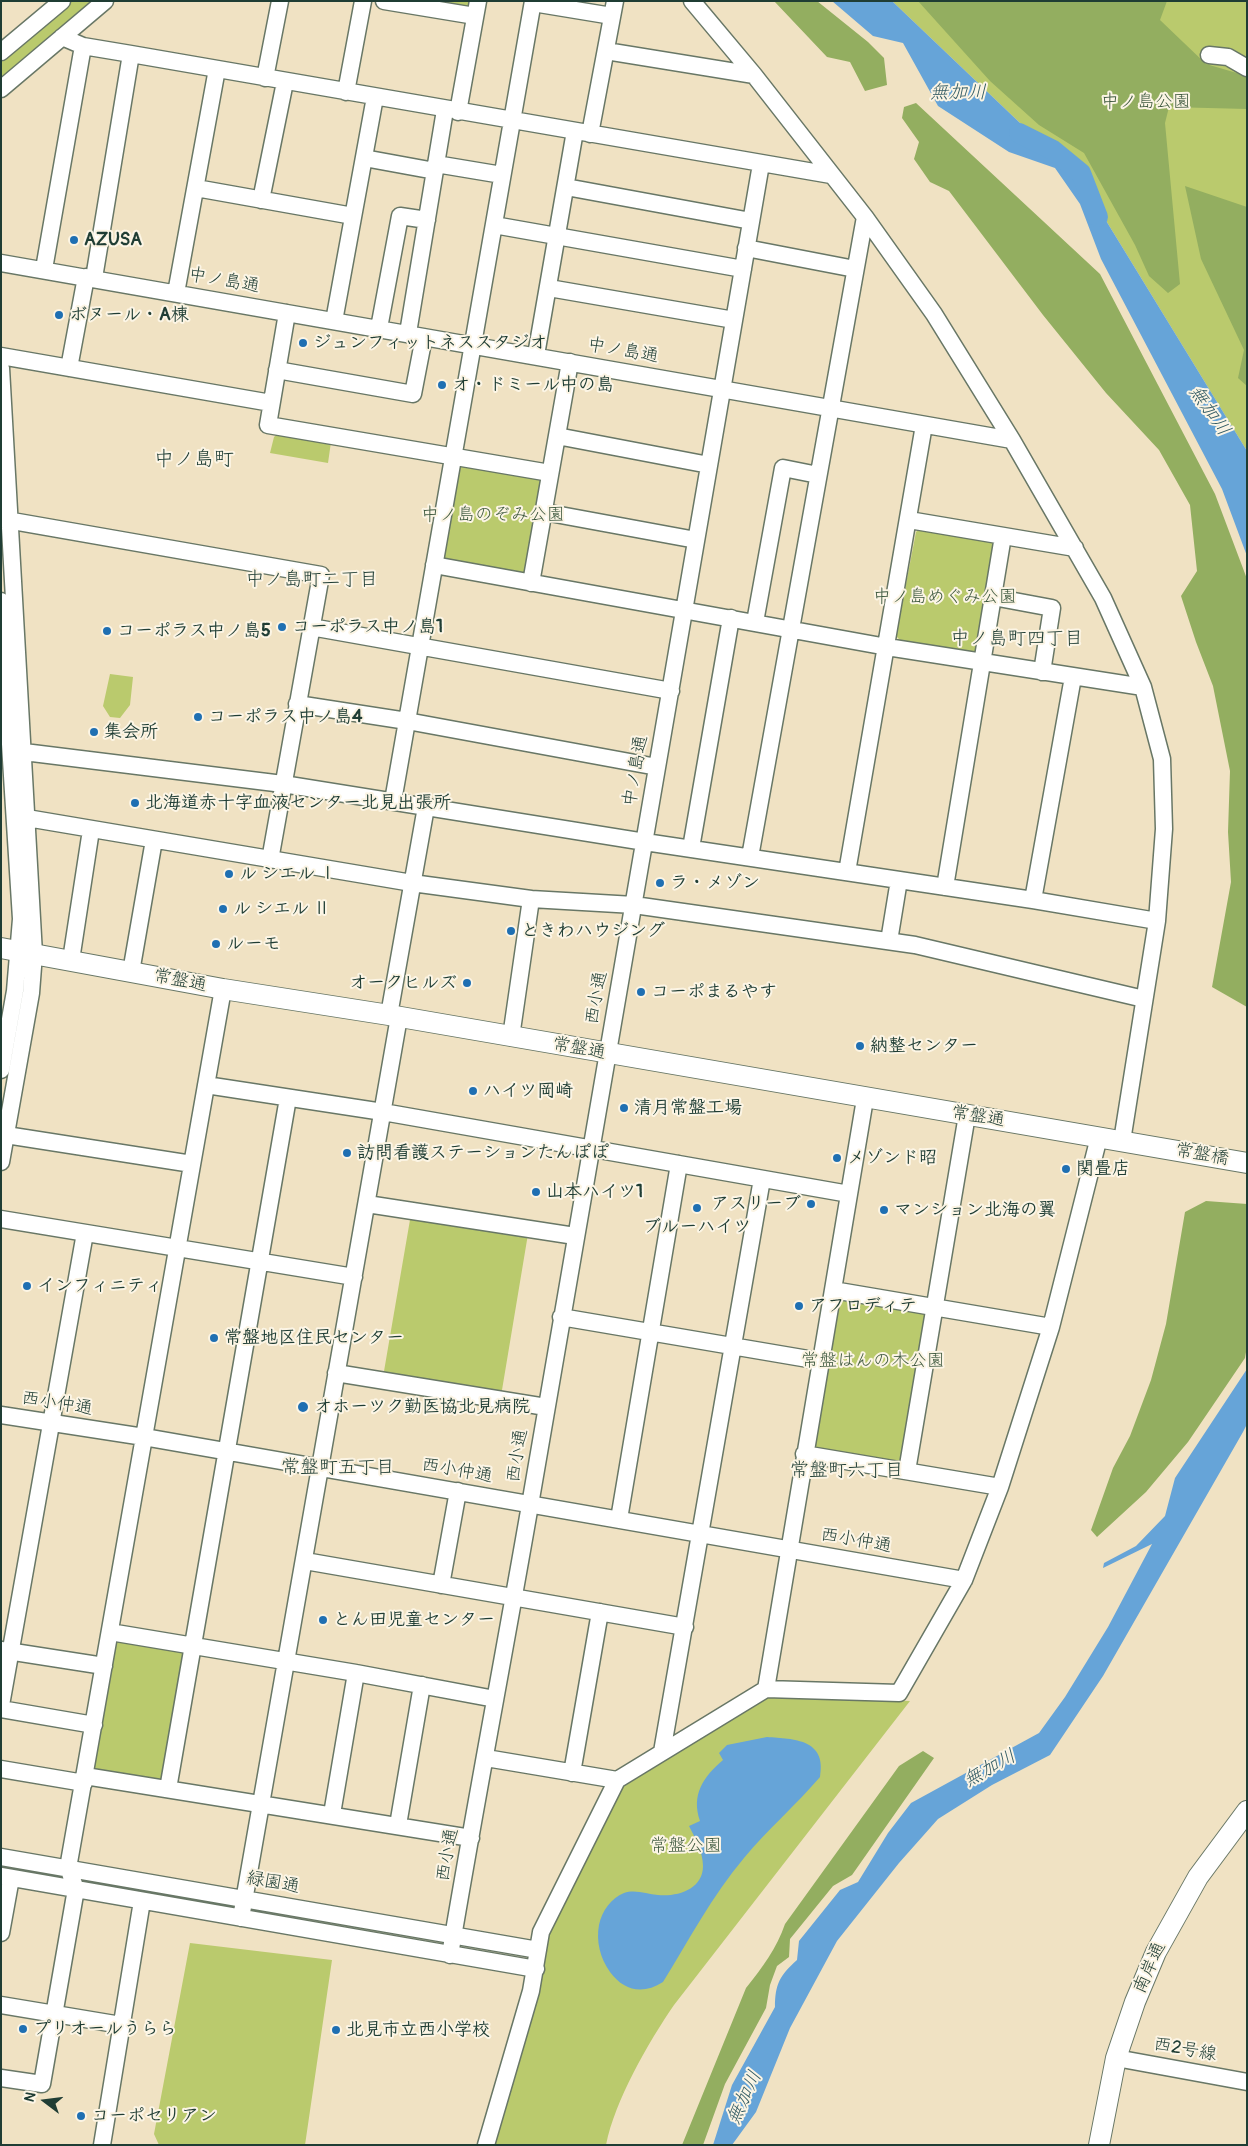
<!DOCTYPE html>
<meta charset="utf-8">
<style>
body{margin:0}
#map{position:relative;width:1248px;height:2146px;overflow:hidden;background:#f0e2c3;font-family:Pangolin,sans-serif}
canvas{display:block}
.frame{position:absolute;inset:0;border:2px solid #1f3d34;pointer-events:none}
.north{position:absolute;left:20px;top:2076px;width:50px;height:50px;-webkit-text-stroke:4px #fcf5e5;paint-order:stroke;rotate:285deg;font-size:14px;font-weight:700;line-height:20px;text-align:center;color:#1f3d34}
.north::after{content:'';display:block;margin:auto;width:18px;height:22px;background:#1f3d34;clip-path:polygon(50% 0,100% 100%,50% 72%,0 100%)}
</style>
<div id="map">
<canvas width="1248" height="2146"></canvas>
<div class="frame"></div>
<div class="north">N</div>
</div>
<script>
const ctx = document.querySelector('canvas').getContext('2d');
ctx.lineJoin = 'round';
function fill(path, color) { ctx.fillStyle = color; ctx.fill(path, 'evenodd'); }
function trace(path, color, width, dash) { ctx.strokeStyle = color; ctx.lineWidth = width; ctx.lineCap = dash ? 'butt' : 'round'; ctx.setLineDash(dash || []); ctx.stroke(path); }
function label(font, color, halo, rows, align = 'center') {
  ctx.font = font + ' Pangolin,"Klee One",sans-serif'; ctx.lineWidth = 4; ctx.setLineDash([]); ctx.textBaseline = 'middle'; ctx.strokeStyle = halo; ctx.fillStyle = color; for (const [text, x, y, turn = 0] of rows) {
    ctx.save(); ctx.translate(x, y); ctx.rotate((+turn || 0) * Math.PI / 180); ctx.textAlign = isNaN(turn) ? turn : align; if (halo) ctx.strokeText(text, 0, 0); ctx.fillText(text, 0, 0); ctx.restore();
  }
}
fill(new Path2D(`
 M 67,1 L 99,1 L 1,81 L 1,57 Z
 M 436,1 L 470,1 L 469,7 Z
 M 892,1 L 1247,1 L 1247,451 L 1083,183 Z
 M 279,432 L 331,442 L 328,463 L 270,453 L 274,437 Z
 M 465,462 L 538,476 L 542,483 L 526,571 L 520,577 L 446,562 L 442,554 L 459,468 Z
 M 921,527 L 993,540 L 997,543 L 978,651 L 974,654 L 901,641 L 896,636 L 916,532 Z
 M 110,674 L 133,677 L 130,705 L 120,718 L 110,717 L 103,706 Z
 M 411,1214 L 528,1234 L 501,1396 L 383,1377 Z
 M 837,1296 L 930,1313 L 901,1465 L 809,1451 Z
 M 114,1641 L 184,1653 L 162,1781 L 91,1769 Z
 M 768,1697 L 910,1701 L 674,2005 C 648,2043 615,2100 606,2145 L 491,2145 L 533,2000 L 539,1994 L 545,1932 L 617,1788 Z
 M 190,1943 L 332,1960 L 305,2145 L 159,2145 L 154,2134 Z`), '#baca6d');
fill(new Path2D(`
 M 774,1 L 817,1 L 868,42 L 884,58 L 887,85 L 865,91 L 850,62 L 827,57 Z
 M 918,1 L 1167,1 L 1160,20 L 1206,64 L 1247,76 L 1247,109 L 1169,107 L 1165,123 L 1180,284 L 1168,293 L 1149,276 L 1135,245 L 1084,153 L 1039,125 L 990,81 Z
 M 916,103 L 1100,274 L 1215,494 L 1247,579 L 1247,1007 L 1212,987 L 1231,882 L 1228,832 L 1230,771 L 1213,686 L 1196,642 L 1181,596 L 1197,571 L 1190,505 L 1159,450 L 1106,393 L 1043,315 L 949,191 L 930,182 L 914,159 L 919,142 L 902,118 L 904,107 Z
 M 1185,186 L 1247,207 L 1247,386 L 1238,378 L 1244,350 L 1201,259 Z
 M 1206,1201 L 1247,1204 L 1247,1346 L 1245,1358 L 1188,1442 L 1146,1492 L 1097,1537 L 1091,1530 L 1113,1468 L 1130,1436 L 1151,1380 L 1166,1324 L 1185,1212 Z
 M 923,1751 L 934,1758 L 852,1875 L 833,1886 L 790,1939 L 789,1957 L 777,1966 L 770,1985 L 766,2008 L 725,2084 L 703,2145 L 682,2145 L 746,1988 C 762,1968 777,1948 785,1924 L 899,1766 Z`), '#93ae60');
fill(new Path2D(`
 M 832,1 L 892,1 L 1083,183 L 1247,451 L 1247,556 L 1222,489 L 1101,259 L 1080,204 L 1055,168 L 1009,152 L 938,106 L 903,43 L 873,36 Z
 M 1247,1369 L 1247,1424 L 1243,1432 L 1103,1676 L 1050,1755 L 992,1785 L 938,1819 L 899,1863 L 837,1941 L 790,2028 L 756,2112 L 732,2145 L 713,2145 L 732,2085 L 775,2007 C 775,1984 780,1975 797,1960 L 799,1941 L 840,1890 L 858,1882 L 888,1833 L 911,1803 L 1039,1733 L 1065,1697 L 1108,1627 L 1152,1544 L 1103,1568 L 1104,1563 L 1136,1546 L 1165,1516 L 1175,1478 Z
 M 767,1737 C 794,1739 827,1739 820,1777 C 796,1805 768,1829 744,1858 C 712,1896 689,1940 663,1982 C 643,1995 624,1991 610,1972 C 600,1958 596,1941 599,1925 C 602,1911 611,1898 624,1893 C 635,1889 647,1894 658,1895 C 678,1897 703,1889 703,1866 C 703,1852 695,1838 689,1826 L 700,1821 C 691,1795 703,1777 723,1760 L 719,1753 L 727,1745 Z`), '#66a4d8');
trace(new Path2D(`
 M 1019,133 L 1053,150 L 1081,173 L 1098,217`), '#66a4d8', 20);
const minor = new Path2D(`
 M 384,1 L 475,16
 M 692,1 L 754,75 L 865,217 L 934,314 L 1012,440 L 1103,598 L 1143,687 L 1162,759 L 1164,829 L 1157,921 L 1122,1141
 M 533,3 L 612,16
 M 62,37 L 83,46 L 131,54 L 831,175
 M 606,51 L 754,75
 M 1,52 L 62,1
 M 1209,55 L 1228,57 L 1247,68
 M 265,78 L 280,1
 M 1,89 L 105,1
 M 346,92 L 363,1
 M 458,112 L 478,1
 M 590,134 L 615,1
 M 364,158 L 435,171
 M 436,164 L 502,175
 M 566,187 L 751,221
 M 196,188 L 353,216
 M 261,200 L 285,82
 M 494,225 L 743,269
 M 746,248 L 855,269
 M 1,263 L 1012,440
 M 44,269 L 83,46
 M 94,278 L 131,54
 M 549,288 L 734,320
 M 176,293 L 217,69
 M 287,313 L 268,425 L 550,473
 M 334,321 L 375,97
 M 379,328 L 400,216 L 427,220
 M 408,333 L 445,110
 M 536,355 L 575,131
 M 1,356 L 271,403
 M 1,368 L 34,954 L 31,993 L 1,1162
 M 69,368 L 86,277
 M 277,370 L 413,394 L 424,337
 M 557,436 L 709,465
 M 544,512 L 696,540
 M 1,519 L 321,575 L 270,860
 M 909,520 L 1075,548
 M 434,565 L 887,647 L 1143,687
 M 531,583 L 570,362
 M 993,597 L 1052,608 L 1042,672
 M 1,601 L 21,919 L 15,991 L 1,1070
 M 755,622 L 783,468 L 818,475
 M 311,627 L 671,691
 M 297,704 L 407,721 L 657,767
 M 24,752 L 283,784 L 645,842 L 1033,900 L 1157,921
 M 393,801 L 533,1
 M 27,818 L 412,883 L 531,899 L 634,905 L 915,945 L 1144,999
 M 691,848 L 731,618
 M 750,857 L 865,217
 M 847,872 L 924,425
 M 945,887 L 1003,536
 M 1033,900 L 1073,677
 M 889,941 L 899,880
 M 71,960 L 91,830
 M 131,972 L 154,840
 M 389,1015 L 426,807
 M 511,1037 L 531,899
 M 206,1085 L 383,1112 L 849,1194
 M 6,1135 L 192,1164
 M 367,1204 L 575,1236
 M 1,1219 L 354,1277
 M 833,1290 L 1051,1327
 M 561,1317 L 820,1361
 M 336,1373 L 546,1407
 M 1,1415 L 144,1437 L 964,1580
 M 804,1454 L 1000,1487
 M 907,1471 L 967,1115
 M 619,1519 L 679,1164
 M 305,1561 L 685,1627
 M 441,1585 L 458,1491
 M 110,1632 L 356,1673 L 495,1699
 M 1,1650 L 104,1666
 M 766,1689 L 899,1693 L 964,1580 L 1000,1487 L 1051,1327 L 1099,1137
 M 1,1705 L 85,1233
 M 1,1709 L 94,1725
 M 662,1752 L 762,1179
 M 486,1758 L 617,1780
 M 1,1769 L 84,1783
 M 572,1773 L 600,1612
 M 85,1776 L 471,1838
 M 168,1789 L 288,1098
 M 332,1814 L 356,1673
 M 398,1825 L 422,1685
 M 1,1857 L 538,1950
 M 1,1876 L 536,1969
 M 241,1918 L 399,1017
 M 1,1933 L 11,1878
 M 450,1955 C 475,1805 504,1655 530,1505 C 606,1058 683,611 761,164
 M 1,2005 L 121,2025
 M 1116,2058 L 1247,2082
 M 1,2078 L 42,2084 L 76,1889 L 68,1868 L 223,989
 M 102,2145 L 142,1901
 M 486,2145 L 531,1991 L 541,1932 L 617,1780 L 766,1689 L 865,1099`);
const major = new Path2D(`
 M 1,948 L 223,989 L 389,1015 L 1247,1163
 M 1099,2145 L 1116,2058 L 1135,2002 L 1156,1952 L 1198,1877 L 1247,1811`);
trace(minor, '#687766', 19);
trace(major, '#687766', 22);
trace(minor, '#fff', 16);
trace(major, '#fff', 20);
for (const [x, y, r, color] of [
 [74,240,5,"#1f6fb2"],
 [59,315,5,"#1f6fb2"],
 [303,343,5,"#1f6fb2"],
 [442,385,5,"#1f6fb2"],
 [282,627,5,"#1f6fb2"],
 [107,631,5,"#1f6fb2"],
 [198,717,5,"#1f6fb2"],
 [94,732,5,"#1f6fb2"],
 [135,803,5,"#1f6fb2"],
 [229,874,5,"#1f6fb2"],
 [660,883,5,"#1f6fb2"],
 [223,909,5,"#1f6fb2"],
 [511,931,5,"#1f6fb2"],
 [216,944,5,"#1f6fb2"],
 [467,983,5,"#1f6fb2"],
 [641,992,5,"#1f6fb2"],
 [860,1046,5,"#1f6fb2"],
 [473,1091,5,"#1f6fb2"],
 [624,1108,5,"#1f6fb2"],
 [347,1153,5,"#1f6fb2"],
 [837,1158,5,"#1f6fb2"],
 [1066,1169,5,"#1f6fb2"],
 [536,1192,5,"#1f6fb2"],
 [811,1204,5,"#1f6fb2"],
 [697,1208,5,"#1f6fb2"],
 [884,1210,5,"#1f6fb2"],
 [27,1286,5,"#1f6fb2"],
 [799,1306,5,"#1f6fb2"],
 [214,1338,5,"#1f6fb2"],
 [303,1407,6,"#1f6fb2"],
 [323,1620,5,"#1f6fb2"],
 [23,2029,5,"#1f6fb2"],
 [336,2030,5,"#1f6fb2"],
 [81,2116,5,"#1f6fb2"]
]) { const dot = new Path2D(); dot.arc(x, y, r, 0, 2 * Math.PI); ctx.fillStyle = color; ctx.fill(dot); trace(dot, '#fcf5e5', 2); }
label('18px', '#3e593f', '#fcf5e5', [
 ["中ノ島公園",1146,102],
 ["中ノ島のぞみ公園",493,515],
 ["中ノ島めぐみ公園",945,597],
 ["常盤はんの木公園",873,1361],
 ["常盤公園",686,1846]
]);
label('bold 18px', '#1f3d34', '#fcf5e5', [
 ["AZUSA",84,240],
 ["ボヌール・A棟",69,315],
 ["ジュンフィットネススタジオ",313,343],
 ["オ・ドミール中の島",452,385],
 ["コーポラス中ノ島1",292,627],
 ["コーポラス中ノ島5",117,631],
 ["コーポラス中ノ島4",208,717],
 ["集会所",104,732],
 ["北海道赤十字血液センター北見出張所",145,803],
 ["ル シエル Ⅰ",239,874],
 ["ラ・メゾン",670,883],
 ["ル シエル Ⅱ",233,909],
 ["ときわハウジング",521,931],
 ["ルーモ",226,944],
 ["オークヒルズ",457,983,"right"],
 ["コーポまるやす",651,992],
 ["納整センター",870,1046],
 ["ハイツ岡崎",483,1091],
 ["清月常盤工場",634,1108],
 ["訪問看護ステーションたんぽぽ",357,1153],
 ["メゾンド昭",847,1158],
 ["関畳店",1076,1169],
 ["山本ハイツ1",546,1192],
 ["アスリーブ",801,1204,"right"],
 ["マンション北海の翼",894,1210],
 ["ブルーハイツ",697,1227,"center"],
 ["インフィニティ",37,1286],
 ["アフロディテ",809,1306],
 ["常盤地区住民センター",224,1338],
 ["オホーツク勤医協北見病院",314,1407],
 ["とん田児童センター",333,1620],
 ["プリオールうらら",33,2029],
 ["北見市立西小学校",346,2030],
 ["コーポセリアン",91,2116]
], 'left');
label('18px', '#1f3d34', '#fcf5e5', [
 ["中ノ島通",224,281,10],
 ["中ノ島通",623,351,10],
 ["中ノ島通",636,771,-80],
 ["常盤通",180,981,11],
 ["西小通",597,998,-80],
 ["常盤通",579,1049,10],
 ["常盤通",978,1117,9],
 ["常盤橋",1202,1155,10],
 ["西小仲通",57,1404,9],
 ["西小通",518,1456,-81],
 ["西小仲通",457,1471,10],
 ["西小仲通",856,1541,10],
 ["西小通",448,1855,-80],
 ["緑園通",273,1883,10],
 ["南岸通",1150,1968,-66],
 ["西2号線",1185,2050,10]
]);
label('italic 19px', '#345c65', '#fcf5e5', [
 ["無加川",958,93],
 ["無加川",1209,411,55],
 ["無加川",990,1769,-29],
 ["無加川",745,2098,-65]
]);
label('19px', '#1f3d34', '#fcf5e5', [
 ["中ノ島町二丁目",312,580],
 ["中ノ島町四丁目",1017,639],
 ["常盤町五丁目",338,1468],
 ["常盤町六丁目",847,1471]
]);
label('20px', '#1f3d34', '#fcf5e5', [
 ["中ノ島町",194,460]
]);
</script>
